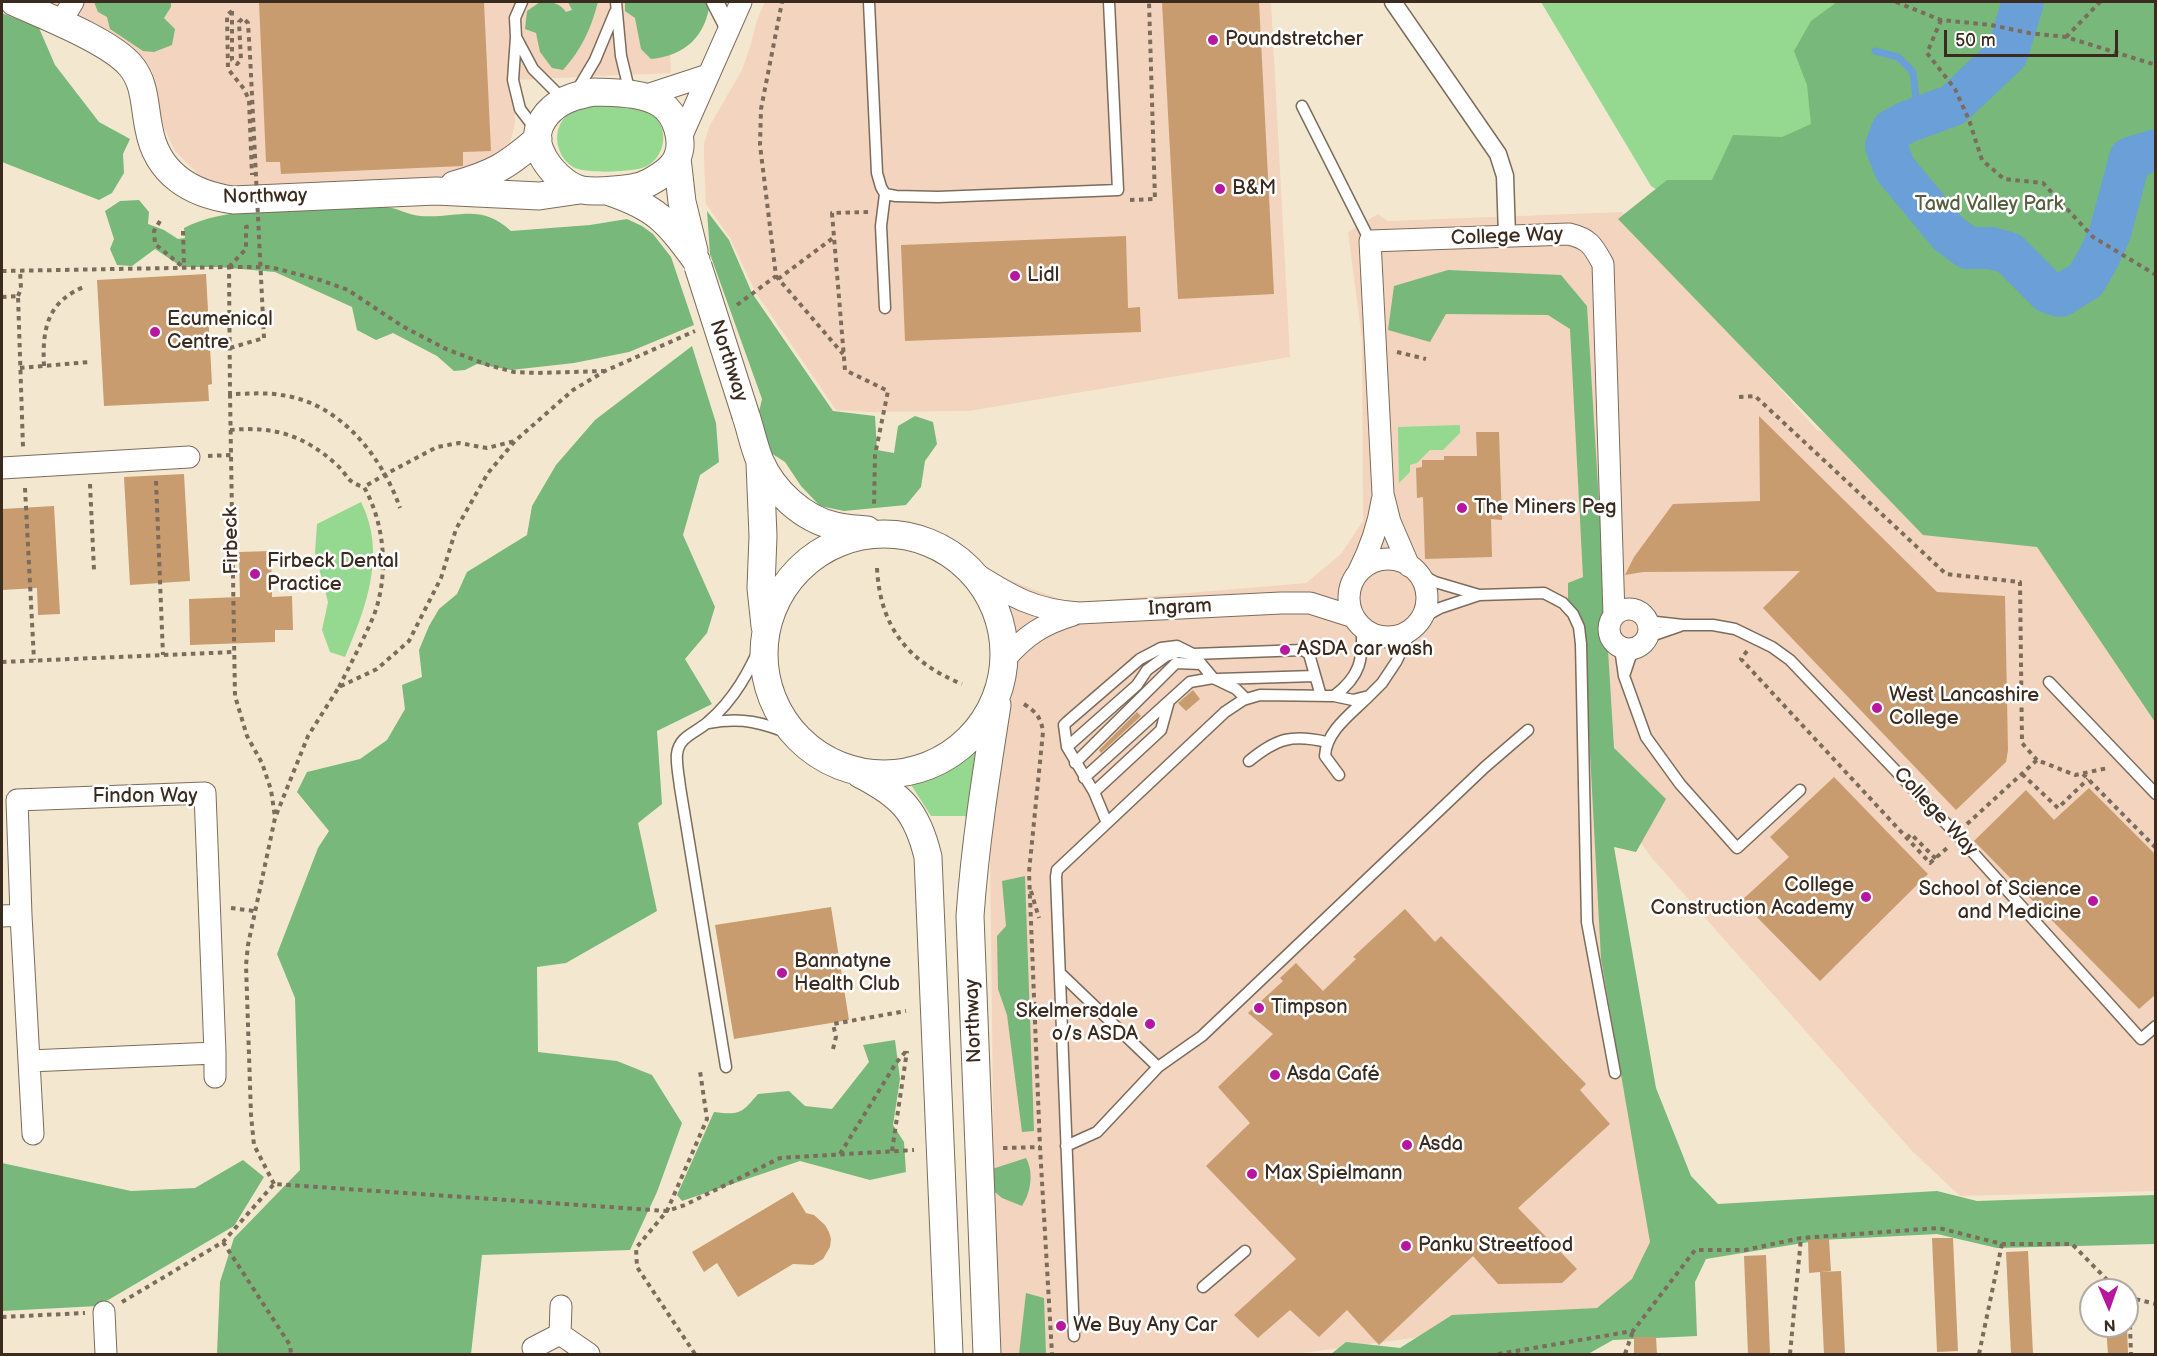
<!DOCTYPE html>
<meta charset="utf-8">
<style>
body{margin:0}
#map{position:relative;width:2157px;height:1356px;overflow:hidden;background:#f4e7cf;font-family:"Balsamiq Sans",sans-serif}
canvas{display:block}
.frame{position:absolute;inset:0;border:3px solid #3b2a1e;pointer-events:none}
.north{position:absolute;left:2079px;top:1278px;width:60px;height:60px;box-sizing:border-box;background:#fff;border:2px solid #b1aaa5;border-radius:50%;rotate:178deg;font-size:16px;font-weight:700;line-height:24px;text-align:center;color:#3b2a1e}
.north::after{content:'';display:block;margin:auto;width:21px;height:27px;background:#b5179e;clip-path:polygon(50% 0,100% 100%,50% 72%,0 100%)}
.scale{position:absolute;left:1944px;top:30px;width:174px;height:27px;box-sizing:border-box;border:3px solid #3b2a1e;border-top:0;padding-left:8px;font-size:18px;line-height:21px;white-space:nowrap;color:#3b2a1e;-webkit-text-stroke:4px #fff;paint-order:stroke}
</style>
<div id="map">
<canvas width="2157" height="1356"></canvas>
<div class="frame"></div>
<div class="north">N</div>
<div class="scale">50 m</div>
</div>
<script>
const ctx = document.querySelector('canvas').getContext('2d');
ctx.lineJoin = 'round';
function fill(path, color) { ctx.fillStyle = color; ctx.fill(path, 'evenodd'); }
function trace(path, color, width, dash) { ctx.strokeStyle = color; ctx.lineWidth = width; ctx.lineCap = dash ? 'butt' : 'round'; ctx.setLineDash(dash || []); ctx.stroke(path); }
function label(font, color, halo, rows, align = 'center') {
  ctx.font = font + ' "Balsamiq Sans",sans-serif'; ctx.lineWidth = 5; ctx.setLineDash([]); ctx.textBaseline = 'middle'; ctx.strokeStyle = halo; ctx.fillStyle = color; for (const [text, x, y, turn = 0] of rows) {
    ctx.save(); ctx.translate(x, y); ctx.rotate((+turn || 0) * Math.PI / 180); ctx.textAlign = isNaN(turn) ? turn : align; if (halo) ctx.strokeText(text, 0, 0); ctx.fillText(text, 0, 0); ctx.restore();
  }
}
fill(new Path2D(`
 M 42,2 L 668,2 L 671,73 L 514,80 L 515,123 L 509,147 L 464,178 L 231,187 L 213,182 L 198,174 L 175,151 L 161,121 L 156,82 L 151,69 L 136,50 L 126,42 Z
 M 765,2 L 1271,2 L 1290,357 L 969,411 L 867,412 L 836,410 L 756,293 L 730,238 L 706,204 L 704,159 L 704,144 L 709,127 L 742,70 L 751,44 L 757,20 Z
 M 1622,212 L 1817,430 L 2029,503 L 2155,623 L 2155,1191 L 1960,1196 L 1912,1151 L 1651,857 L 1627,823 L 1600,795 L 1657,1260 L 1605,1312 L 1295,1354 L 996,1354 L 990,851 L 1003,754 L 1009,580 L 1070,603 L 1306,583 L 1341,554 L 1363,521 L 1362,339 L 1348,232 L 1378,214 L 1388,221 Z`), '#f3d4bf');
fill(new Path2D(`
 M 1541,2 L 1917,2 L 1997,405 L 1651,186 Z
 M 592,106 C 611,106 633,102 650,113 C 672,127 665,161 642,168 C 628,172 586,174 573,167 C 554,155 551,126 570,113 C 576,108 584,107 592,106 Z
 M 1460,425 L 1460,433 L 1443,450 L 1430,450 L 1417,463 L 1410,465 L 1410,472 L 1399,483 L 1398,427 Z
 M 361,502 C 387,553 366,608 345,657 L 330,652 L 322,630 L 328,602 L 315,553 L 317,524 Z
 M 976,748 L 966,818 L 965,816 L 931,816 L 910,783 L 946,769 Z`), '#95d890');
fill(new Path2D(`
 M 94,2 L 171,2 L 171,7 L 164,18 L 175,29 L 172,45 L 154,52 L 143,51 L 110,29 L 107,17 L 98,12 Z
 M 540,2 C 551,2 559,2 566,12 L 572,10 L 568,2 L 598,2 C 591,28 582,49 563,70 L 552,68 L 540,52 L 536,33 L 525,29 L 527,11 Z
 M 625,2 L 710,2 C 706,36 685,56 651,59 L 641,49 L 635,18 L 625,11 Z
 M 1837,2 L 2155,2 L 2155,722 L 2037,547 L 1923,535 L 1618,219 L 1667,180 L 1712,180 L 1733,135 L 1782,137 L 1811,124 L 1807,85 L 1794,51 L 1811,21 Z
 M 2,13 L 39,28 L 55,65 L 99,122 L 130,139 L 123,154 L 124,173 L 112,193 L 99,200 L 2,162 Z
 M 139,200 L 149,212 L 148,224 L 164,230 L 178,239 L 185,238 L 184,228 C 225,207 279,211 324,209 C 344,208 365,206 384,207 C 396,207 408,215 420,216 C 457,219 480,202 511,231 L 590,225 L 627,219 L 642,226 L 653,234 L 671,257 L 694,325 L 629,352 L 574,363 L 511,370 L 477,364 L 465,370 L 454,371 L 437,356 L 393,333 L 376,340 L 357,330 L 352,307 L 275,272 L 218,267 L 182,267 L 155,249 L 132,266 L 117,265 L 110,249 L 114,239 L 105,211 L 120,201 Z
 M 707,211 L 729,240 L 752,293 L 833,411 L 875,416 L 877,450 L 894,453 L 898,426 L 915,416 L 933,422 L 937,444 L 925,461 L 921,487 L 906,505 L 844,511 L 820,506 L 801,486 L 785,462 L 771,453 L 758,416 L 762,399 L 710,254 Z
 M 1448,270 L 1561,275 L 1587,306 L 1614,748 L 1666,799 L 1636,852 L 1614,847 L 1656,1088 L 1691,1176 L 1718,1204 L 1937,1191 L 1977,1201 L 2155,1195 L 2155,1244 L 1997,1248 L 1937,1234 L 1821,1240 L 1706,1259 L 1695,1282 L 1697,1336 L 1613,1340 L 1588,1354 L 1331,1354 L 1346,1342 L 1400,1348 L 1452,1315 L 1597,1308 L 1632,1279 L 1650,1242 L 1601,959 L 1583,622 L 1568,599 L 1568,583 L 1583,577 L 1570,329 L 1548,315 L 1446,314 L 1430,342 L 1388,330 L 1394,286 Z
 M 692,346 L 716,423 L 719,462 L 700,475 L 683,535 L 715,607 L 707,633 L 685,659 L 712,704 L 657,731 L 662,804 L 638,823 L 657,911 L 566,963 L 537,967 L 538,1052 L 617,1061 L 652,1075 L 682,1123 L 657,1192 L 630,1250 L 482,1255 L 471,1354 L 217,1354 L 220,1282 L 234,1238 L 300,1170 L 295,998 L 277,954 L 318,848 L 329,831 L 297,792 L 307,772 L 360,759 L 387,740 L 405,709 L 402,685 L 422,677 L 419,650 L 429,626 L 439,609 L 457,594 L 467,572 L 527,535 L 532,506 L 556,465 L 595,420 Z
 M 1025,876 L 1034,1131 L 1022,1132 L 1007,1015 L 998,989 L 997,936 L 1006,926 L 1002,881 Z
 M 895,1040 L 900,1079 L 893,1125 L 904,1142 L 906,1172 L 870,1180 L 800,1161 L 682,1201 L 677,1195 L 714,1112 C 740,1115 741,1114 758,1094 L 789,1091 L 805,1106 L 832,1109 L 869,1062 L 863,1045 Z
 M 1026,1158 C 1034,1173 1031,1192 1022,1206 L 1002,1198 L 990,1188 L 989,1170 Z
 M 243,1160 L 264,1177 L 234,1226 L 98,1306 L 2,1311 L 2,1163 L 131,1191 L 195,1188 Z
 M 1026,1293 L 1044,1298 L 1046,1354 L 1019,1354 Z`), '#78b87a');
trace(new Path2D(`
 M 1875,51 L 1898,57 L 1913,72 L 1918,118`), '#6b9fd7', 7);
trace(new Path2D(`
 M 2023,2 L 2007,54 L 1953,105 L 1907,122 L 1892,130 L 1886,146 L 1895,169 L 1949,234 L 1968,248 L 1991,248 L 2009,253 L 2048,292 L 2060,296 L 2086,280 L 2099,257 L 2110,233 L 2130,158 L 2156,150`), '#6b9fd7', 42);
fill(new Path2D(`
 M 259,2 L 484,2 L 491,151 L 463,152 L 463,166 L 281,174 L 280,162 L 266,162 Z
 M 1162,2 L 1259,2 L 1274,294 L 1178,299 Z
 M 1126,236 L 1128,308 L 1140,307 L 1141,332 L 905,341 L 901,245 Z
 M 206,274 L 212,384 L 208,385 L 209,401 L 104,406 L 97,280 Z
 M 1759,416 L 1937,592 L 2005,596 L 2008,750 L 2006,762 L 1956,810 L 1763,608 L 1800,571 L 1643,572 L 1625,575 L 1634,557 L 1673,504 L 1760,501 Z
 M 1476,432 L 1499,432 L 1502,520 L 1491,519 L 1492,557 L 1425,559 L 1423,497 L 1417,498 L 1416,468 L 1422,467 L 1422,460 L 1444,460 L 1444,456 L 1477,456 Z
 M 184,474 L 190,581 L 130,585 L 124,477 Z
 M 54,506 L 60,614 L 38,615 L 37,588 L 2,590 L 2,509 Z
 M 271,551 L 272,597 L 292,596 L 293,630 L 275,630 L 275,642 L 190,645 L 189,599 L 240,597 L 239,552 Z
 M 1193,690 L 1200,699 L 1186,711 L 1178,703 Z
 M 1137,712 L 1141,716 L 1101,753 L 1099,750 Z
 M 1834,777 L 1928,874 L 1820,981 L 1741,901 L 1789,857 L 1770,837 Z
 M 2089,788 L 2156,855 L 2156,994 L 2139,1009 L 1974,841 L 2026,790 L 2054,820 Z
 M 831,907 L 849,1020 L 734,1039 L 715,925 Z
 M 1405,909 L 1435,942 L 1441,936 L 1586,1084 L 1580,1090 L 1610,1124 L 1518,1208 L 1577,1269 L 1562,1283 L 1498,1284 L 1473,1256 L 1379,1345 L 1347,1310 L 1319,1337 L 1290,1310 L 1258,1338 L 1234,1315 L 1296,1259 L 1206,1166 L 1250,1123 L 1218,1087 L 1273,1034 L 1248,1013 L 1283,981 L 1280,978 L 1296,963 L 1323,991 L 1356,959 L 1353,957 Z
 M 793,1192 L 806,1213 L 814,1215 L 825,1225 L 829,1232 L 831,1239 L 830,1247 L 823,1259 L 813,1265 L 793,1264 L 738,1297 L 717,1263 L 704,1272 L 692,1252 Z
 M 1932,1238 L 1953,1238 L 1958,1351 L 1937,1352 Z
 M 1829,1239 L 1831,1271 L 1820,1272 L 1841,1271 L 1845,1354 L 1824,1354 L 1820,1272 L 1809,1273 L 1808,1240 Z
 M 2028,1251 L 2033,1354 L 2011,1354 L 2006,1252 Z
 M 1766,1255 L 1770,1354 L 1748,1354 L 1744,1256 Z
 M 2106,1326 L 2127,1326 L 2128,1354 L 2108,1354 Z
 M 1634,1337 L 1656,1337 L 1657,1354 L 1634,1354 Z`), '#c89c6e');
const service = new Path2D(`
 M 522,2 L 515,18 L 516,37 L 513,80 L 520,109 L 536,130
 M 616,2 L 621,56 L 630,93
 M 869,2 L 877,173 L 881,187 L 885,194 L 896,196 L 938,197 L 1118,190 L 1109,2
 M 516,37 L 533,69 L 564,100
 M 576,92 L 595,60 L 615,12
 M 1302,106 L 1370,241
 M 885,308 L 881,226 L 885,194
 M 1418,573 L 1435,582 L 1479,595
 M 1420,619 L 1440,608 L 1479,595 L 1544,593 L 1563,603 L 1573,614 L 1579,627 L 1581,644 L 1587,922 L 1615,1073
 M 1647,621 L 1683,625 L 1713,625 L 1735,629 L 1772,647 L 1790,660 L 1959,837 L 2141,1039 L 2156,1026
 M 1648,637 L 1680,626
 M 1620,648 L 1624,676 L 1646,737 L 1680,784 L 1737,848 L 1800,790
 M 1625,673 L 1633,649
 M 1218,679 L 1315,676
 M 2049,682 L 2156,794
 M 1334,696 C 1361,676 1363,659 1362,627
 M 708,723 C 742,717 763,722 795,736
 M 1067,747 L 1137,685 L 1147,670 L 1166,656 L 1178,652 L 1193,654 L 1303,650 L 1309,654 L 1321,696
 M 1249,761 C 1277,738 1292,734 1327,742
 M 1075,763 L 1176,663 L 1201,664
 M 1339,775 L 1325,756 C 1326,731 1352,713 1369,696
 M 1084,778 L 1190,682 L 1213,678
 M 1094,792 L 1161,730 L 1169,701
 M 1107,823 L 1094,792 L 1067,747 L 1064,725 L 1067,722 L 1140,659 L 1161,648 L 1177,646 L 1193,654 L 1213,678 L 1236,689 L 1246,699
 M 1060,973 L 1158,1067
 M 726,1067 L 680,787 C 679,777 676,764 677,754 C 679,736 696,733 708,722 C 735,699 750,670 764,638
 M 1066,1146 L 1097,1132 L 1158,1067 L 1202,1036 L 1485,767 L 1528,730
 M 1203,1287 L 1245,1251
 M 1074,1336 L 1056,877 L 1057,870 L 1225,712 L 1243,700 L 1260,695 L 1334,696 L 1353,700 L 1369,696 L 1382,683 L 1396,662 L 1412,629`);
const pedestrian = new Path2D(`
 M 715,2 L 729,29
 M 1393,2 L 1498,154 L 1505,176 L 1507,236`);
const minor = new Path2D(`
 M 60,23 L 73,2
 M 644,96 L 708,75
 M 679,142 L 741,2
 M 2,468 L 189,457
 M1349 598a39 39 0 1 1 78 0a39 39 0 1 1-78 0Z
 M 1409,566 L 1390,522 L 1383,494 L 1370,241 L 1569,234 C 1590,239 1593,246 1603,264 L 1614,616
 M 1358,573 C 1370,549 1378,528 1382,501
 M 976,574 C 1013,597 1034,610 1079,613 L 1281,603 L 1310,603 L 1354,617
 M1609 629a20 20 0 1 1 40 0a20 20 0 1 1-40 0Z
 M 1005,659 C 1026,635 1043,624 1073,615
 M 21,915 L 17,800 L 205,793 L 215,1053
 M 2,916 L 21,915 L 33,1134
 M 29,1061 L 215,1053 L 215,1077
 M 104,1312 L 106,1354
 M 560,1334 L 589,1354
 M 533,1348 L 560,1334 L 561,1306`);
const tertiary = new Path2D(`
 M 14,2 C 45,16 109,41 130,65 C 146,83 144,107 149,129 C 157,174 191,194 233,200 L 436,191 L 539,196 L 580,190
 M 594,92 C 616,93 642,92 661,104 C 676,114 685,141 677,158 C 673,168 659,177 650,182 C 639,188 627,189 614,190 C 604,191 592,192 582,190 C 561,186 533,154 538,132 C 539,124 546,114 552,109 C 564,98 579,95 594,92 Z
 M 677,158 L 682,202 L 694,251
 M 454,185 C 493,174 507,166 538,139
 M 610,192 C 657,208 667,221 696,260
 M 746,416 C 751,431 754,447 760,461 C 773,491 803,519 835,526 C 845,529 857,529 867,530
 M 760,463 L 763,536 L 761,588 L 765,626
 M764 654a120 120 0 1 1 240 0a120 120 0 1 1-240 0Z
 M 860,774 C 901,795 917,811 928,857 L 949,1354
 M 987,1354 L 970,916 C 975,845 986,775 997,705`);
trace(service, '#7c6c5c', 13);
trace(pedestrian, '#7c6c5c', 19);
trace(minor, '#7c6c5c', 23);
trace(tertiary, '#7c6c5c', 29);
trace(new Path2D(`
 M 1896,2 L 1941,20 L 1991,25 L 2029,33 L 2066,37 L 2156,65
 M 232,11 L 227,15 L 228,69 L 244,89 L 249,100 L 252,175
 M 232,11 L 232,60 L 237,64 L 241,60 L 239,22 L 243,18 L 248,23 L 250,55
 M 1941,20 L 1927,53 L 1955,89 L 1969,120 L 1982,160 L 2004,179 L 2043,183 L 2093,237 L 2156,275
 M 2066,37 L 2100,2
 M 1130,200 L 1155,199 L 1149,2
 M 868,212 L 832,213 L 845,370 L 888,391 L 875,455 L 874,505
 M 160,221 L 154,231 L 155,244 L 183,267
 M 183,231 L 184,267
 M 229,267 L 270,267 L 320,280 L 348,290 L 402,326 L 446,349 L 488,365 L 514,372 L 538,373 L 604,371
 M 229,267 L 246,249 L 246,227 L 250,226
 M 2,271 L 229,267 L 230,394 C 247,394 264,392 281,395 C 339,402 382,456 400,508
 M 776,276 L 843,354
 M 778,279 L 833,238
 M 18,296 L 21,289 L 20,270
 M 2,297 L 18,296 L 23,447
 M 737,305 L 776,276 L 760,145 L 761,109 L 782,2
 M 230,348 L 264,338
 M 1397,352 L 1426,359
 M 44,366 C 42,327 48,301 86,286
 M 20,368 L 89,362
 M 230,394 L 235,696 L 247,736 L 262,763 L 271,790 L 275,817
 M 1739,397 L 1755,396 L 1946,574 L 2020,582 L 2022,743 L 2037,760
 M 230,430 C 274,426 304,435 337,465 C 349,476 346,482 364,487
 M 208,456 L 231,455
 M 156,481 L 163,655
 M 90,484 L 94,570
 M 25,488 L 34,660
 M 877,568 C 880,627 908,662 962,684
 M 1747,651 L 1741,659 L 1930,863 L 1947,848
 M 2,662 L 234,652
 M 339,687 C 351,663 364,639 374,615 C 389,575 385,524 364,487 L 386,474 L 437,447 L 459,443 L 487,448 L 515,441
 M 1024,704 C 1036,712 1041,717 1043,732 L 1029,872 L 1040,1147 L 1052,1354
 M 2022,774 L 2058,808 L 2088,779
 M 2083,774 L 2156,848
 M 1967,824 L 2037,760 L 2075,775 L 2108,768
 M 1907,838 L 1911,834 L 1936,859
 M 1031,891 L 1039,918
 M 231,908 L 254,911
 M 833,1049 L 836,1037 L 833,1024 L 906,1011
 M 1003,1148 L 1040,1147
 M 892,1151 L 907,1051
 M 840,1154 L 896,1063 L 907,1050
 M 274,1184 L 254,1145 L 251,1115 L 246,965 L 248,945 L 275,818 L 308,736 L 339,687 L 377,669 L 409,641 L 441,578 L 456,529 L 488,473 L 515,441 L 573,390 L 605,371 L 695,331
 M 223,1242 L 290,1345 L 291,1354
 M 2127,1297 L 2156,1304
 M 2129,1298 L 2131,1354
 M 122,1302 L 223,1242 L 274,1184 L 667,1211 L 685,1205 L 780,1158 L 914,1150
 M 2,1317 L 85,1313
 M 695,1354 L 637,1267 L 636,1248 L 667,1211 L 707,1119 L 700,1071
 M 1498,1354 L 1633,1331 L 1695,1250 L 1745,1250 L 1801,1238 L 1939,1228 L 2002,1244 L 2072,1244 L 2117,1290
 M 1625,1354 L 1633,1331
 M 1790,1354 L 1801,1238
 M 1979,1354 L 2002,1244`), '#7c6c5c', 4, [4.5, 4.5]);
trace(service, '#fff', 10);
trace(pedestrian, '#fff', 16);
trace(minor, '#fff', 21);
trace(tertiary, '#fff', 27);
const tertiaryBridge = new Path2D(`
 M 698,266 L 746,416`);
trace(tertiaryBridge, '#7c6c5c', 29, []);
trace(new Path2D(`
 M 250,55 L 264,338`), '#7c6c5c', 4, [4.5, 4.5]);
trace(tertiaryBridge, '#fff', 27);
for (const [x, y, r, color] of [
 [1213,40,6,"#b5179e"],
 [1220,189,6,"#b5179e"],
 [1015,276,6,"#b5179e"],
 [155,332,6,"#b5179e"],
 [1462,508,6,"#b5179e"],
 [255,574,6,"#b5179e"],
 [1285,650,6,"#b5179e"],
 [1877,708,6,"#b5179e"],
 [1866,897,6,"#b5179e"],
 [2093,901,6,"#b5179e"],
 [782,973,6,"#b5179e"],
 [1259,1008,6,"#b5179e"],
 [1150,1024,6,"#b5179e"],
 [1275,1075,6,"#b5179e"],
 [1407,1145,6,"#b5179e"],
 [1252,1174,6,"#b5179e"],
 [1406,1246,6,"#b5179e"],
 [1061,1326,6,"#b5179e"]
]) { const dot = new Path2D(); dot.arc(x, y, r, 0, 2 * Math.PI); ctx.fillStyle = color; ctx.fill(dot); trace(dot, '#fff', 2); }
label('20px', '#3b2a1e', '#fff', [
 ["Poundstretcher",1225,40],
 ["B&M",1232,189],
 ["Lidl",1027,276],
 ["Ecumenical",167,320],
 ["Centre",167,343],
 ["The Miners Peg",1474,508],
 ["Firbeck Dental",267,562],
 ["Practice",267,585],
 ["ASDA car wash",1297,650],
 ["West Lancashire",1889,696],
 ["College",1889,719],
 ["College",1854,886,"right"],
 ["Construction Academy",1854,909,"right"],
 ["School of Science",2081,890,"right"],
 ["and Medicine",2081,913,"right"],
 ["Bannatyne",794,962],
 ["Health Club",794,985],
 ["Timpson",1271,1008],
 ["Skelmersdale",1138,1012,"right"],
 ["o/s ASDA",1138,1035,"right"],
 ["Asda Café",1287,1075],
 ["Asda",1419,1145],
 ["Max Spielmann",1264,1174],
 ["Panku Streetfood",1418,1246],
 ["We Buy Any Car",1073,1326]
], 'left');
label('20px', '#3b2a1e', '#fff', [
 ["Northway",265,197,-1],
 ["College Way",1507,237,-2],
 ["Northway",728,361,72],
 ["Firbeck",232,541,-91],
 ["Ingram",1180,608,-3],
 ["Findon Way",145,797],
 ["College Way",1935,812,47],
 ["Northway",974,1021,-92]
]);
label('20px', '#565e40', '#fff', [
 ["Tawd Valley Park",1989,205]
]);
</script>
